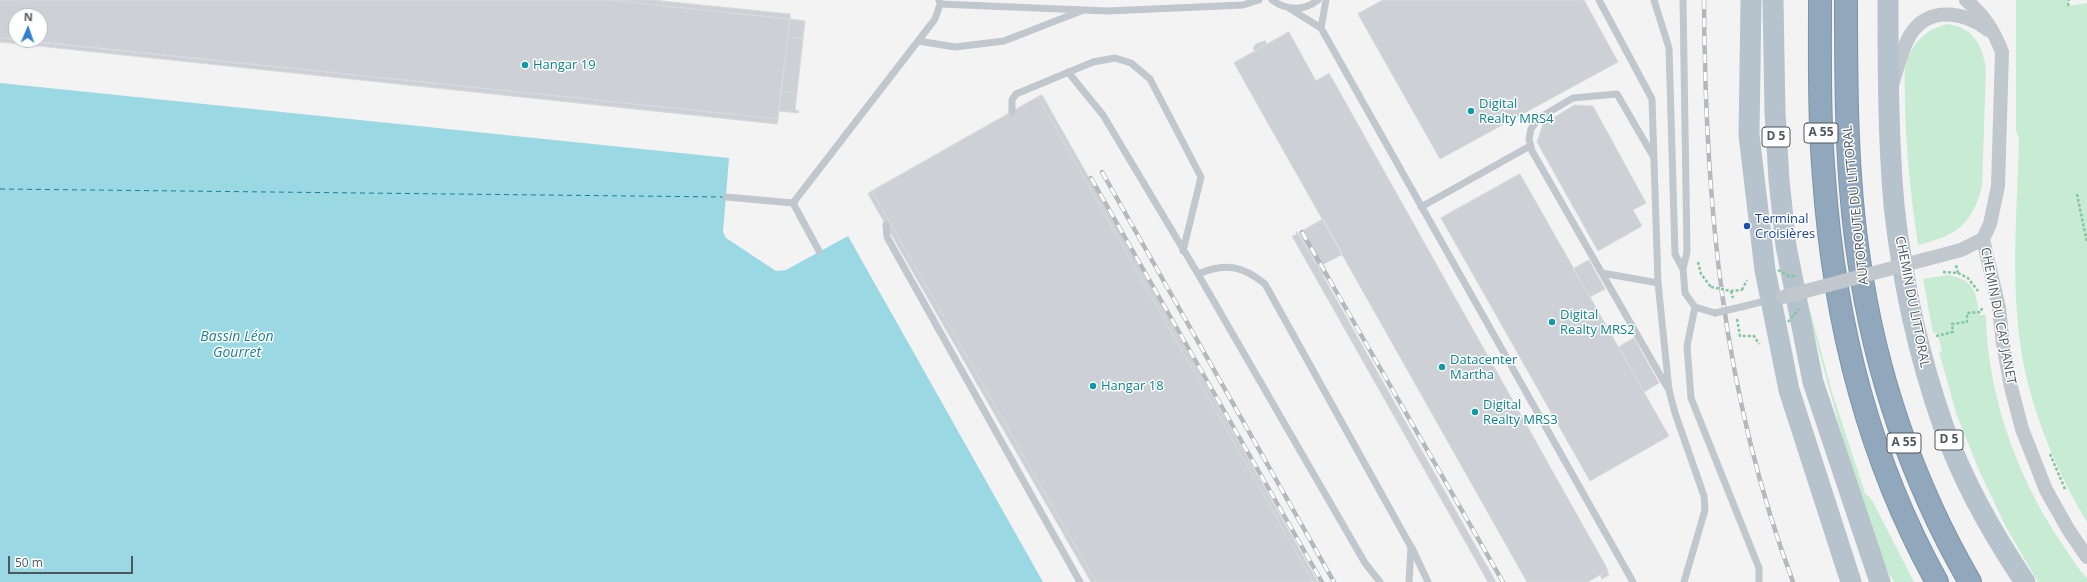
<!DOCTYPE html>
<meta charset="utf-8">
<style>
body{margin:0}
#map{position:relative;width:2087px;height:582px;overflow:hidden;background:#f4f3f3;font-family:"Open Sans",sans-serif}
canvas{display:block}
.north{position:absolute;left:8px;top:8px;width:40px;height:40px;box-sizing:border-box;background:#fff;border:1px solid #b7bcbf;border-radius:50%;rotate:2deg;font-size:11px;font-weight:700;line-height:16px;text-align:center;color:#4c575e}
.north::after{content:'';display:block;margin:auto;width:14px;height:18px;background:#3180d0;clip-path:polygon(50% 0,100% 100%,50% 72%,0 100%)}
.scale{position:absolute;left:8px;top:556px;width:125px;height:18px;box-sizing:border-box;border:2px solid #4c575e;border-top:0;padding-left:5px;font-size:12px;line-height:14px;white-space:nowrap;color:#4c575e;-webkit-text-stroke:3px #fff;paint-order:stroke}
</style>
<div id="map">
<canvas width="2087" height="582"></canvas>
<div class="north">N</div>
<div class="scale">50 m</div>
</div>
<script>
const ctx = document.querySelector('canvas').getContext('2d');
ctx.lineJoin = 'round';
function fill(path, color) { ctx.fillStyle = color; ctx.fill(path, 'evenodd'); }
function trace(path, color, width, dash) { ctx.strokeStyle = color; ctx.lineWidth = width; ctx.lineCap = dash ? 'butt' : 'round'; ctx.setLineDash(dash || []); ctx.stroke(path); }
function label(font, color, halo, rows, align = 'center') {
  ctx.font = font + ' "Open Sans",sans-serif'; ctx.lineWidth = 3; ctx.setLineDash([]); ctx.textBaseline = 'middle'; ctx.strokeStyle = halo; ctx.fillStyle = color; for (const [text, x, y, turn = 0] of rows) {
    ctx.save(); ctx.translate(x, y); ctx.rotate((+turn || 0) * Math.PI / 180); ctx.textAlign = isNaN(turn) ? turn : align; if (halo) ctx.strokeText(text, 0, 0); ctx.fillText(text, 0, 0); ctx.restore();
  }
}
fill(new Path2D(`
 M 2016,0 L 2068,0 L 2068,6 L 2087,3 L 2087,522 C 2059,476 2037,424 2025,371 C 2009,296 2017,215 2019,139 L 2016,131 Z
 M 1948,24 C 1974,28 1982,45 1986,68 L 1982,187 C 1971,226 1957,235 1918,245 C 1911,196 1905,147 1905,97 C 1905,85 1903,71 1907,60 C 1914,41 1928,28 1948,24 Z
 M 1948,275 C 1973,279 1977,292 1979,315 L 1986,315 C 1987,397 2020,485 2067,551 C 2073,560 2079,570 2087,578 L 2087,582 L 2038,582 L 2007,529 L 1981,475 L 1957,416 L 1939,352 L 1942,351 L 1937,333 L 1933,333 L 1923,279 Z
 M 1810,310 L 1832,392 L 1865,493 L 1872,500 L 1914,582 L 1894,582 C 1872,546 1862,504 1850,465 C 1836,414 1822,362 1808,311 Z`), '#c8ecd3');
fill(new Path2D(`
 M 0,83 L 729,158 L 723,232 L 726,238 L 776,271 L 786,270 L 848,236 L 1043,582 L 0,582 Z`), '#9ad8e3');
trace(new Path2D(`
 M 0,189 L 723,197`), '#1d7f91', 1, [5, 4]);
const building = new Path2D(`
 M 0,0 L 609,0 L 790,19 L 778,119 L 23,40 L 40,40 L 40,16 L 16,16 L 16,39 L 0,38 Z
 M 609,0 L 652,0 L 790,14 L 790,19 Z
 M 1383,0 L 1584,0 L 1618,62 L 1440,159 L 1358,14 Z
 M 790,19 L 805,21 L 803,39 L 788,37 Z
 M 1289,32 L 1316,81 L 1329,73 L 1608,570 L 1588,582 L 1527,582 L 1234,63 Z
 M 788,37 L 803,39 L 797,93 L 781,91 Z
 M 0,38 L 16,40 L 778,119 L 777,124 L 0,42 Z
 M 1265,41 L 1267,44 L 1255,51 L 1253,48 L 1256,44 Z
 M 781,91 L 797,93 L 795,110 L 799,111 L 798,113 L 779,111 Z
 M 1042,95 L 1318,582 L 1313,582 L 1038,97 Z
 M 1038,97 L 1313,582 L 1096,582 L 872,191 Z
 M 1575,105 L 1593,106 L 1646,203 L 1633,210 L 1642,226 L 1598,251 L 1537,142 L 1543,124 Z
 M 1520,174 L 1669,436 L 1590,481 L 1441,218 Z
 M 872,191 L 1096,582 L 1091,582 L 868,194 Z
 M 1323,219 L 1343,254 L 1318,267 L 1299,233 Z
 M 1297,232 L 1318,267 L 1496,582 L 1488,582 L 1292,236 L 1296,235 Z
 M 1589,260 L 1605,289 L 1590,297 L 1573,269 Z
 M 1324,266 L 1328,274 L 1324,277 L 1319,269 Z
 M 1634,338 L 1659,383 L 1644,392 L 1619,347 Z
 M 1607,571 L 1609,575 L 1602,579 L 1600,575 Z`);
fill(building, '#cdd0d4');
trace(building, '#d7d9dd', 1);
const highway = new Path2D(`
 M 1820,0 C 1820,59 1819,119 1824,178 C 1834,319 1868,458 1937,582
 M 1846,0 C 1846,86 1846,175 1859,260 C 1875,373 1913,484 1970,582`);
trace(highway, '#7c93a6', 24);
trace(new Path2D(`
 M 2068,6 L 2069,0
 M 2077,194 L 2087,243
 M 1698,262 L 1701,274 L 1711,287
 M 1943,272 L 1958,273 L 1956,265
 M 1958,273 L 1968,278 L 1978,291
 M 1742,290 L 1747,280
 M 1731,291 L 1733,298
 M 1737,319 L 1740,336 L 1754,336 L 1759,344
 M 1936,336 L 1953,332 L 1952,324 L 1967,322 L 1967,313 L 1981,312 L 1982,308
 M 2050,454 L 2065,489`), '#83c6a1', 2.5, [3, 2]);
trace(new Path2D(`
 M 1272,0 C 1287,11 1304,11 1318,0
 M 1599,0 L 1652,99 L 1658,283 L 1669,390 L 1675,413 L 1704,496 L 1705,510 L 1684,582
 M 1654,0 L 1669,48 L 1675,254 L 1683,269 L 1685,293 L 1695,307 L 1715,313
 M 940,4 L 1108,11 L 1243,5 L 1259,0
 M 1289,8 L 1321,28 L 1633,582
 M 1321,28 L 1326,0
 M 918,41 L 955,47 L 1004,41 L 1081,11
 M 1068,72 L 1103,115 L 1198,274 L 1365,563 L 1380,582
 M 1012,112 L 1012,100 L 1016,94 L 1093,62 L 1115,58 L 1131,63 L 1150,79 L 1201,177 L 1183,251
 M 1653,156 L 1617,94 L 1573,98 L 1539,118 L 1531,129 L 1529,139 L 1532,151 L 1667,387
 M 726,197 L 793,203 L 935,19 L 940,4 L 939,0
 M 793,203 L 819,251
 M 1421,207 L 1530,146
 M 886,225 L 887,237 L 1080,582
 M 1683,269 L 1687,252 L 1683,0
 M 1602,273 L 1658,283
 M 1198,274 C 1225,262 1243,266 1265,284 L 1411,547 L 1409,582
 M 1745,306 L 1769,300
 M 1695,307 L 1687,346 L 1691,398 L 1759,568 L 1759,582
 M 1412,548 L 1428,582`), '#c0c7cd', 7);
trace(new Path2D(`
 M 1966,0 C 1984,15 1994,31 2002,52 L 1998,186 L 1990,224 L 1983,239 L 1999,308 L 2003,344 L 2011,387 L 2022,429 L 2046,490 L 2068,529 L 2087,557
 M 1893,82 C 1898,66 1902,49 1910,35 C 1929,5 1965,12 1988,30
 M 1923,260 L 1961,250 L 1983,239`), '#c0c7cd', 14);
trace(new Path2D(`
 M 1751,0 L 1749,135 L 1765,270 L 1789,390 L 1851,582
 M 1773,0 L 1775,112 L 1779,180 L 1786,246 L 1813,382 L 1880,582
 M 1888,0 C 1888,68 1888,137 1894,205 C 1902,280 1919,357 1944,428 C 1963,481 1994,536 2025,582`), '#b6c3cd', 21);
trace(highway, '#91a7bb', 22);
const rail = new Path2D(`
 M 1704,0 C 1705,202 1722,391 1793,582
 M 1102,172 L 1334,582
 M 1091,178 L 1322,582
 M 1302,232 L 1503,582`);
trace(rail, '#b5b8bc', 4.5);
trace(rail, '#fff', 3, [9]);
trace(new Path2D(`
 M 1778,270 L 1789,276 L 1797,276
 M 1711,287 L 1731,291 L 1742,290
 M 1788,322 L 1799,309`), '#83c6a1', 2.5, [3, 2]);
trace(new Path2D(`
 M 1715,313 L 1745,306`), '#c0c7cd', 7);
trace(new Path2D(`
 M 1783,297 L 1923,260`), '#c0c7cd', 14);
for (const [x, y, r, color] of [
 [525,65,4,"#0f9aa8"],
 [1471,111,4,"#0f9aa8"],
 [1747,226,4,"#1a4fb4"],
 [1552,322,4,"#0f9aa8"],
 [1442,367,4,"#0f9aa8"],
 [1093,386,4,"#0f9aa8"],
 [1475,412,4,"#0f9aa8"]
]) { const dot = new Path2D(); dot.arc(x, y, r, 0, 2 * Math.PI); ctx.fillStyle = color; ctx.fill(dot); trace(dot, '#fff', 1.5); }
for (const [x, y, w] of [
 [1821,133,34],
 [1776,137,28],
 [1949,440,28],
 [1904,443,34]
]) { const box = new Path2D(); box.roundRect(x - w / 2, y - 10, w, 20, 3); ctx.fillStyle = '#fff'; ctx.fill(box); trace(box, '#4c575e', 1); }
label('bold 12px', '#4c575e', null, [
 ["A 55",1821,133],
 ["D 5",1776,137],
 ["D 5",1949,440],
 ["A 55",1904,443]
]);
label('13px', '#0d838f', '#fff', [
 ["Hangar 19",533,65],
 ["Digital",1479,104],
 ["Realty MRS4",1479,119],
 ["Digital",1560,315],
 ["Realty MRS2",1560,330],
 ["Datacenter",1450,360],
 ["Martha",1450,375],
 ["Hangar 18",1101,386],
 ["Digital",1483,405],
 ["Realty MRS3",1483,420]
], 'left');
label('13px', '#4c575e', '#fff', [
 ["AUTOROUTE DU LITTORAL",1856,205,-96],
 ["CHEMIN DU LITTORAL",1912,302,79],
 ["CHEMIN DU CAP JANET",1998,316,79]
]);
label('13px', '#164399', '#fff', [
 ["Terminal",1755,219],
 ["Croisières",1755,234]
], 'left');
label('italic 14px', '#1d7f91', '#fff', [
 ["Bassin Léon",237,337],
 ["Gourret",237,353]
]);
</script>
